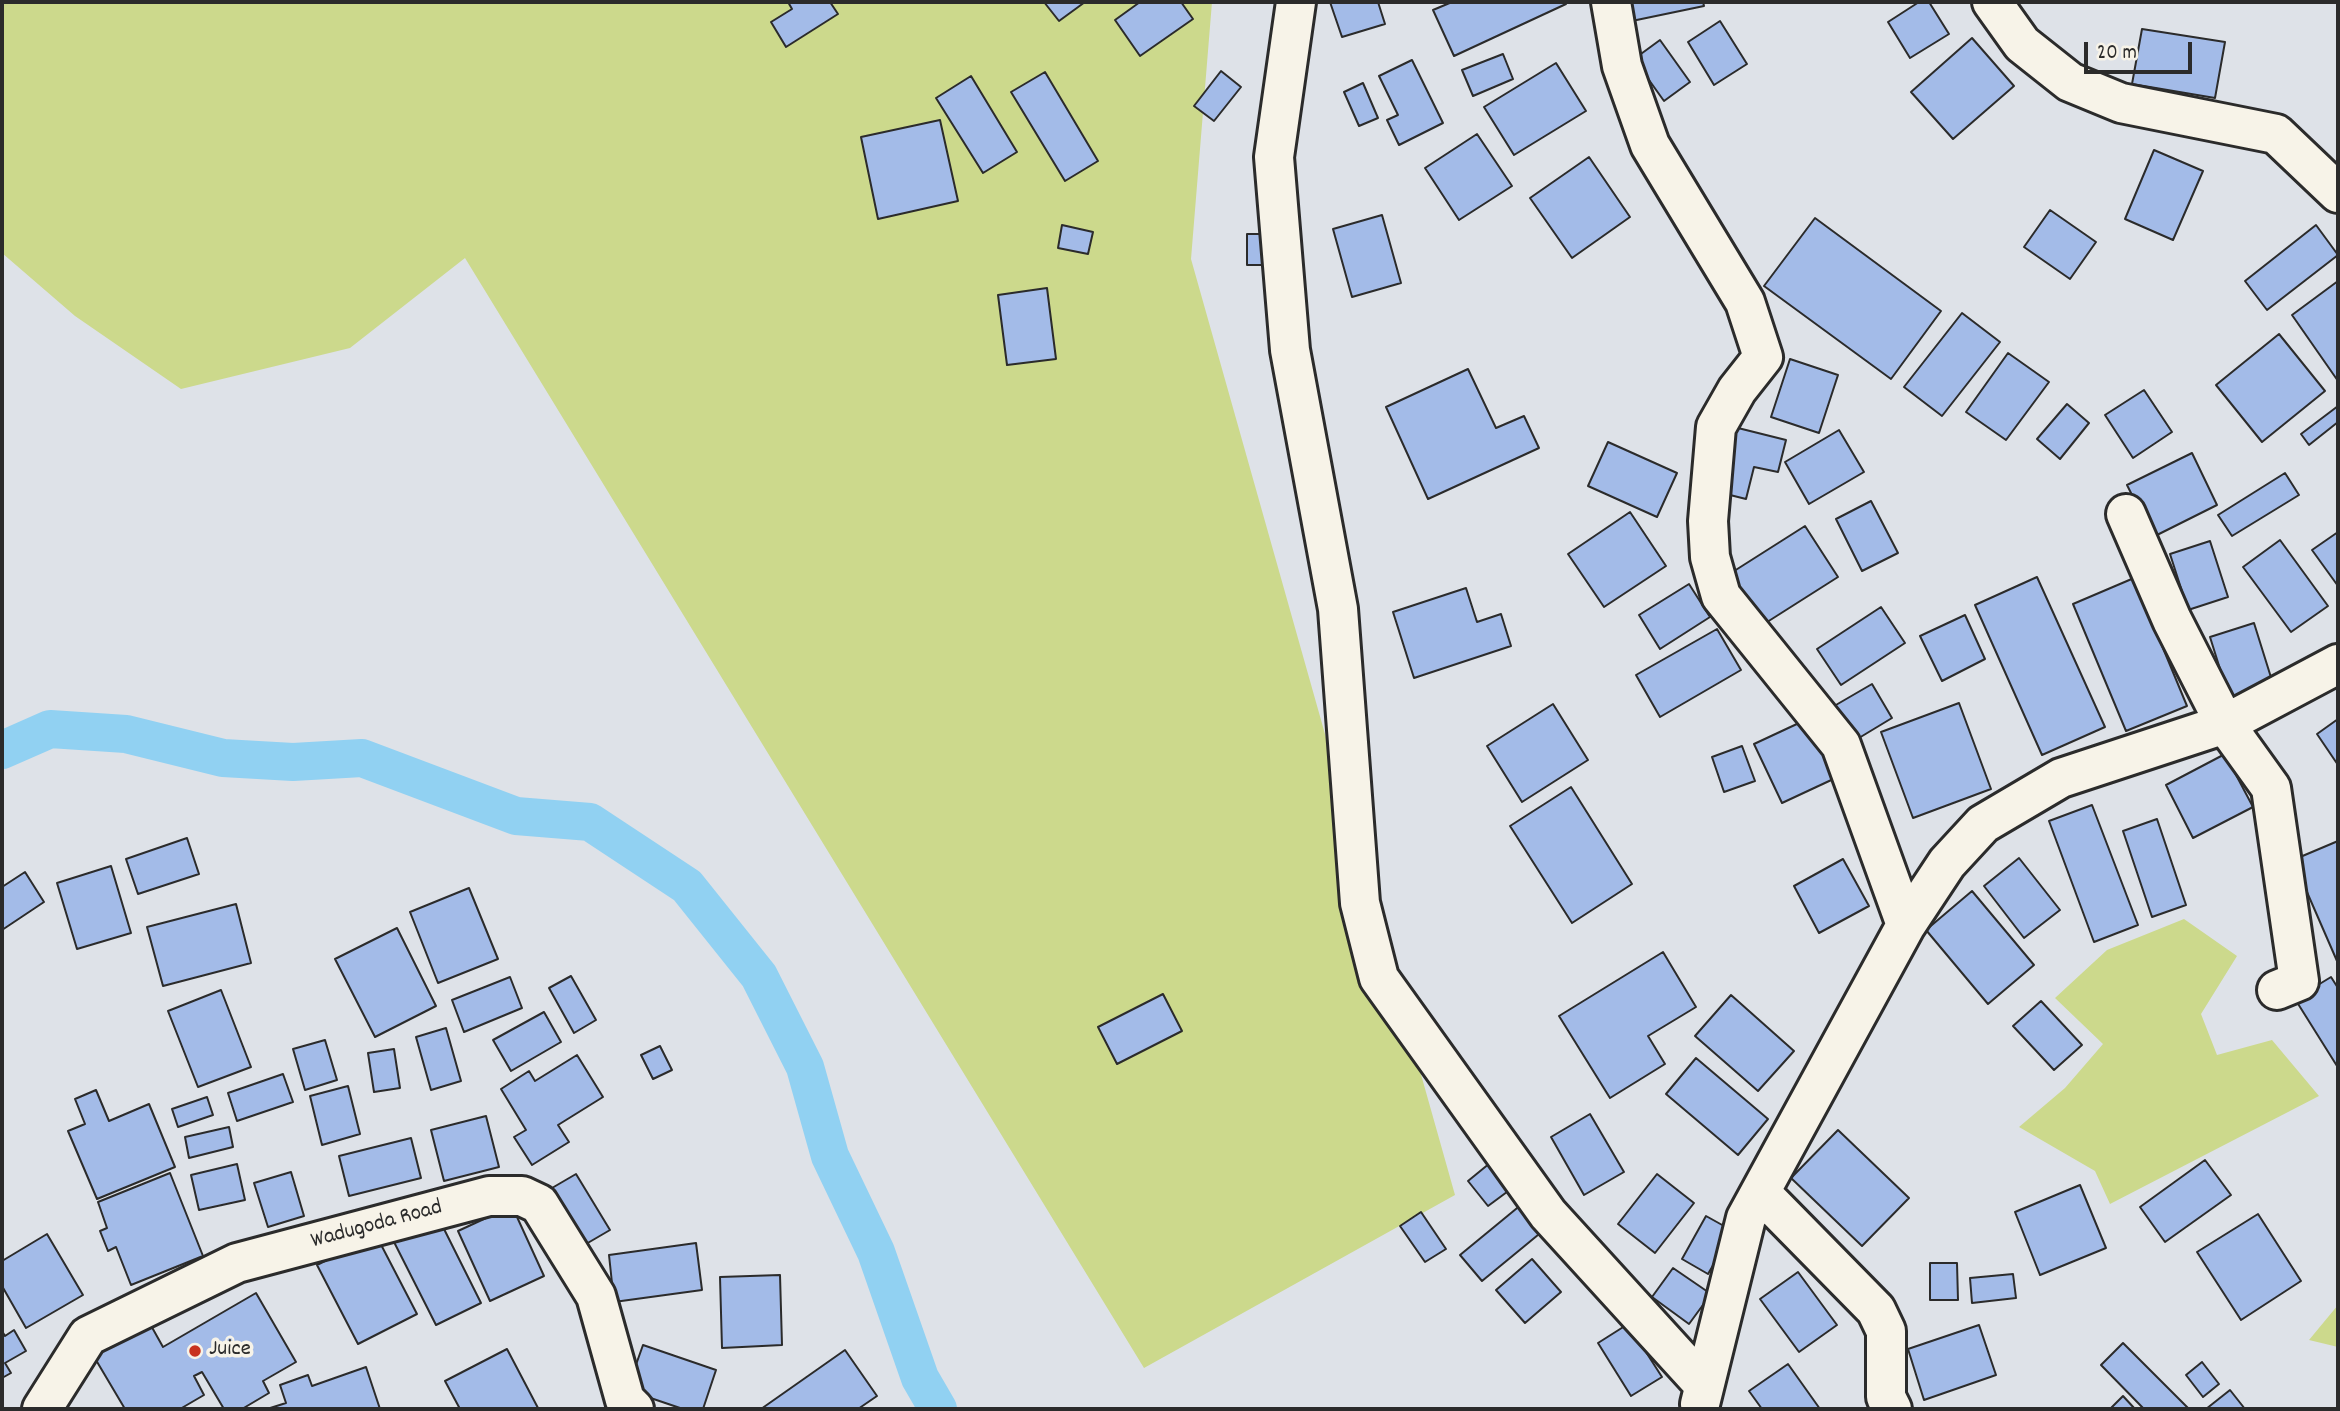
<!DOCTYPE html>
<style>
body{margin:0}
#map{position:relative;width:2340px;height:1411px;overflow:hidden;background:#dee2e8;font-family:Dekko,sans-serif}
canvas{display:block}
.frame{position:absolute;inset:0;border:4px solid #2b2b2b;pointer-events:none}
.scale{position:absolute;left:2084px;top:42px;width:108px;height:32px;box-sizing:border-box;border:4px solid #2b2b2b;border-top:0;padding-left:9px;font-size:21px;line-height:24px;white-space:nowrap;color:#2b2b2b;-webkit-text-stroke:5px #f7f3e8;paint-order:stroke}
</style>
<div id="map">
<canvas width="2340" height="1411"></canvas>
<div class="frame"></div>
<div class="scale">20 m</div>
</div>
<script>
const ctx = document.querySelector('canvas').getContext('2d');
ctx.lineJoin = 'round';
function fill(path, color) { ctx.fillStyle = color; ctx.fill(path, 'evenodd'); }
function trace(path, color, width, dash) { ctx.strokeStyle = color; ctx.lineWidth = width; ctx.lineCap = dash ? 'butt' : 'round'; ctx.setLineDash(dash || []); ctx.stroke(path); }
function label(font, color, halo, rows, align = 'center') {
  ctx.font = font + ' Dekko,sans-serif'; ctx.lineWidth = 7; ctx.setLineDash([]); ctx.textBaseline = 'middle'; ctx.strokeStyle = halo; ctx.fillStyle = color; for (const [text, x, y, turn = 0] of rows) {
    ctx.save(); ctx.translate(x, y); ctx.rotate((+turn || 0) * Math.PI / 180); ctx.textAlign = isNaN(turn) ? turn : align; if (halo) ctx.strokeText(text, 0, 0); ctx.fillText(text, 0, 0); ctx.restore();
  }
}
fill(new Path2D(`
 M 2,2 L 1212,2 L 1191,259 L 1455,1195 L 1144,1368 L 465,258 L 350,348 L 181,389 L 75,316 L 2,253 Z
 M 2184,919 L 2237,956 L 2201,1014 L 2217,1055 L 2272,1040 L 2319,1096 L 2110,1204 L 2095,1171 L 2019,1127 L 2065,1088 L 2103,1044 L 2055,998 L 2107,950 Z
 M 2338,1305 L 2338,1347 L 2309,1340 Z`), '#ccd98c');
trace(new Path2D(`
 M 2,750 L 50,729 L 126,734 L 223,758 L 293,762 L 362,758 L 516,816 L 590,822 L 687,886 L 759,976 L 805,1067 L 830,1156 L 876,1252 L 920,1378 L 938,1409`), '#91d1f2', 38);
const building = new Path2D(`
 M 788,2 L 830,2 L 838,14 L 786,47 L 771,22 L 792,9 Z
 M 1044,2 L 1085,2 L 1059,21 Z
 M 1140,2 L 1181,2 L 1193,19 L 1140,56 L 1115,20 Z
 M 1330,2 L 1378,2 L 1385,24 L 1342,37 Z
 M 1452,2 L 1565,2 L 1566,4 L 1454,56 L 1433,10 Z
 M 1623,2 L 1703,2 L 1704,6 L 1627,22 Z
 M 1919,2 L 1929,2 L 1949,34 L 1910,58 L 1888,22 Z
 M 1720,21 L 1747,64 L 1714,85 L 1688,42 Z
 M 2142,29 L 2225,42 L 2215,98 L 2132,84 Z
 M 1972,38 L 2014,86 L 1953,139 L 1911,92 Z
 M 1660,40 L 1690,82 L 1664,101 L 1634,59 Z
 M 1503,54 L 1513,79 L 1473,96 L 1462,70 Z
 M 1412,60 L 1443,123 L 1399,145 L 1387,120 L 1398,115 L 1379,76 Z
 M 1556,63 L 1586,111 L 1514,155 L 1484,107 Z
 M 1221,71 L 1241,87 L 1214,121 L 1194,106 Z
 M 1045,72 L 1098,161 L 1065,181 L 1011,92 Z
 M 971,76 L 1017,152 L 983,173 L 936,98 Z
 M 1363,83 L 1378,118 L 1359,126 L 1344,92 Z
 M 940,120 L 958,201 L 878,219 L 861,137 Z
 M 1477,134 L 1512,186 L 1459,220 L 1425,168 Z
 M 2154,150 L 2203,171 L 2173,240 L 2125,219 Z
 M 1589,157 L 1630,217 L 1572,258 L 1530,198 Z
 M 2050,210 L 2096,242 L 2070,279 L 2024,247 Z
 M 1382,215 L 1401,283 L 1352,297 L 1333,229 Z
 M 1815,218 L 1941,311 L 1891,379 L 1764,286 Z
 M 1062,225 L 1093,232 L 1088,254 L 1058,248 Z
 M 2316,225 L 2338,255 L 2267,310 L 2245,281 Z
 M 1247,234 L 1262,234 L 1262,265 L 1247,265 Z
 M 2338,281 L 2338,381 L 2292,315 Z
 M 1047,288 L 1056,359 L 1007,365 L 998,295 Z
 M 1962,313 L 2000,342 L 1942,416 L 1904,387 Z
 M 2279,334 L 2325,391 L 2262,442 L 2216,385 Z
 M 2008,353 L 2049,382 L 2006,440 L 1966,412 Z
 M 1790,359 L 1838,375 L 1819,433 L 1771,417 Z
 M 1468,369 L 1496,428 L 1524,416 L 1539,448 L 1428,499 L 1386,407 Z
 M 2144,390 L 2172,432 L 2133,458 L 2105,415 Z
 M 2067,404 L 2089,423 L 2060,459 L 2037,439 Z
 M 2338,406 L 2338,422 L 2309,445 L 2301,434 Z
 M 1734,427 L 1786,440 L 1778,472 L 1754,467 L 1746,499 L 1718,492 Z
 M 1839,430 L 1864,472 L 1809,504 L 1785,462 Z
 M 1608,442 L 1677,473 L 1657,517 L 1588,486 Z
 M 2192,453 L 2217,505 L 2153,537 L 2127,485 Z
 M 2285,473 L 2299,495 L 2232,536 L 2218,515 Z
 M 1871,501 L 1898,553 L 1862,571 L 1836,519 Z
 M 1630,512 L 1666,566 L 1604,607 L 1568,554 Z
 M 1805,526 L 1838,577 L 1764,624 L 1731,573 Z
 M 2338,532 L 2338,586 L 2312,550 Z
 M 2280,540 L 2328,606 L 2291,632 L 2243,567 Z
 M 2210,541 L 2228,597 L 2188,610 L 2170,554 Z
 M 2037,577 L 2105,727 L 2042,755 L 1975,605 Z
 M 2134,578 L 2187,706 L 2126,731 L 2073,604 Z
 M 1689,584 L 1710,617 L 1660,649 L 1639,615 Z
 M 1466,588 L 1477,622 L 1501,614 L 1511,646 L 1414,678 L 1393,612 Z
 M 1881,607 L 1905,643 L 1841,685 L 1817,649 Z
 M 1965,615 L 1985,659 L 1942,681 L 1920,636 Z
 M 2254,623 L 2274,687 L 2230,701 L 2210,637 Z
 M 1717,629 L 1741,670 L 1660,717 L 1636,675 Z
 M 1872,684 L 1892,718 L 1849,744 L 1829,709 Z
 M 1959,703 L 1991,789 L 1913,818 L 1881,732 Z
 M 1553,704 L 1588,760 L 1522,802 L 1487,746 Z
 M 1814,716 L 1842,775 L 1782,803 L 1754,744 Z
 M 2338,719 L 2338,765 L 2317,734 Z
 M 1742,746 L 1755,781 L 1724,792 L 1712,757 Z
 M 2225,754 L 2253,807 L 2193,838 L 2166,785 Z
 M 1571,787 L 1632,884 L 1572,923 L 1510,826 Z
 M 2092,805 L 2138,925 L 2094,942 L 2049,821 Z
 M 2157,819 L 2186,905 L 2152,917 L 2123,831 Z
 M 187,838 L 199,874 L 138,894 L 126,859 Z
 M 2338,841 L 2338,961 L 2337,961 L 2293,860 Z
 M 2019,858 L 2060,910 L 2024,938 L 1984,886 Z
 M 1843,859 L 1869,906 L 1819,933 L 1794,886 Z
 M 111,866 L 131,933 L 77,949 L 57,883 Z
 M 25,872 L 44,902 L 2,930 L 2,887 Z
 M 469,888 L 498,959 L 438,983 L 410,912 Z
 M 1972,891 L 2034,965 L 1988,1004 L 1926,930 Z
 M 236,904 L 251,963 L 163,986 L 147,927 Z
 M 397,928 L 436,1006 L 375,1037 L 335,959 Z
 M 1663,952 L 1696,1007 L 1648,1036 L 1665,1064 L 1610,1098 L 1559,1016 Z
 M 571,976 L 596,1020 L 574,1033 L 549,988 Z
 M 510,977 L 522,1008 L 464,1032 L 452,1000 Z
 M 2331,977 L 2338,988 L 2337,1066 L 2295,999 Z
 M 221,990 L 251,1067 L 198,1087 L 168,1011 Z
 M 1163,994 L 1182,1031 L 1117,1064 L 1098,1027 Z
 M 1731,995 L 1794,1051 L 1758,1091 L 1695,1036 Z
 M 2041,1001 L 2082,1045 L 2054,1070 L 2013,1026 Z
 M 544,1012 L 561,1042 L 511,1071 L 493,1040 Z
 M 446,1028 L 461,1081 L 431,1090 L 416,1037 Z
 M 325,1040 L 337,1080 L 305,1090 L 293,1049 Z
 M 660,1046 L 672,1070 L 653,1079 L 641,1055 Z
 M 394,1049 L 400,1088 L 374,1092 L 368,1053 Z
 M 577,1055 L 603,1097 L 558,1125 L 569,1142 L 532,1165 L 514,1137 L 526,1130 L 501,1089 L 529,1071 L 535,1081 Z
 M 1696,1058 L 1768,1119 L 1738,1155 L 1666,1094 Z
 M 283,1074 L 293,1102 L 237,1121 L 228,1093 Z
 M 348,1086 L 360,1134 L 322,1145 L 310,1096 Z
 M 96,1090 L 109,1121 L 149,1104 L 175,1167 L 97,1199 L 68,1131 L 85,1124 L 75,1099 Z
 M 207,1097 L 213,1115 L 178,1127 L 172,1109 Z
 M 1590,1114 L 1624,1172 L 1584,1195 L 1551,1137 Z
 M 486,1116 L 499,1167 L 444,1181 L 431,1130 Z
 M 229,1127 L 233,1147 L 189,1158 L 185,1137 Z
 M 1838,1130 L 1909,1198 L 1862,1246 L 1791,1178 Z
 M 411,1138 L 421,1178 L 349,1196 L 339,1156 Z
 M 2205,1160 L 2231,1195 L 2165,1242 L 2140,1207 Z
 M 1490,1163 L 1511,1189 L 1488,1206 L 1468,1181 Z
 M 237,1164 L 245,1200 L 199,1210 L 191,1175 Z
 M 291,1172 L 304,1216 L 268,1227 L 254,1183 Z
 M 170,1173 L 203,1256 L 131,1285 L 116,1247 L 108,1251 L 100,1231 L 107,1228 L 98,1202 Z
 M 576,1174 L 610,1230 L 586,1244 L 552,1188 Z
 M 1657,1174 L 1694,1203 L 1655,1253 L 1618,1224 Z
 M 2080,1185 L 2106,1248 L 2040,1275 L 2015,1212 Z
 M 1522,1204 L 1544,1230 L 1482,1281 L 1460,1255 Z
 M 512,1206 L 544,1276 L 490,1301 L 458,1231 Z
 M 1421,1212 L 1446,1249 L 1425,1262 L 1400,1226 Z
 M 2258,1214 L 2301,1281 L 2241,1320 L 2197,1252 Z
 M 1706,1216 L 1733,1231 L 1708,1274 L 1682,1259 Z
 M 438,1217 L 481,1303 L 436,1325 L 393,1240 Z
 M 47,1234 L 83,1295 L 26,1328 L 2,1286 L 2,1261 Z
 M 376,1235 L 417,1314 L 358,1344 L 317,1265 Z
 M 696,1243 L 702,1290 L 614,1302 L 609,1255 Z
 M 1532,1259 L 1561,1292 L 1525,1323 L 1496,1290 Z
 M 1930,1263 L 1957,1263 L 1958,1300 L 1930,1300 Z
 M 1673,1268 L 1711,1294 L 1689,1324 L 1652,1297 Z
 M 1798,1272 L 1837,1325 L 1799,1352 L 1760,1299 Z
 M 2013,1274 L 2016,1298 L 1972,1303 L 1970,1278 Z
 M 780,1275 L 782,1345 L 722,1348 L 720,1277 Z
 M 256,1293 L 296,1362 L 263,1381 L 269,1393 L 242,1409 L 224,1409 L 202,1372 L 194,1376 L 204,1395 L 180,1409 L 125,1409 L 93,1355 L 149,1322 L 163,1347 Z
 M 1628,1324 L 1662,1377 L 1631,1396 L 1598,1343 Z
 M 1979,1325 L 1996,1375 L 1924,1400 L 1908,1349 Z
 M 14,1330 L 26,1351 L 5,1363 L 11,1373 L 2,1378 L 2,1331 L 5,1336 Z
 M 2123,1343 L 2189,1409 L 2144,1409 L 2101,1365 Z
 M 643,1345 L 716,1370 L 703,1409 L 683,1409 L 627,1390 Z
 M 507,1349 L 538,1408 L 460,1409 L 445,1381 Z
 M 845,1350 L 877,1396 L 858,1409 L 761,1409 Z
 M 2202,1362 L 2219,1384 L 2203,1397 L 2186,1375 Z
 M 1788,1364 L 1820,1409 L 1762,1409 L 1749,1391 Z
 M 366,1367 L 380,1409 L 267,1409 L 286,1403 L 280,1385 L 308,1375 L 312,1386 Z
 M 2230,1390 L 2245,1409 L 2206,1409 Z
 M 2123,1396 L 2135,1409 L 2110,1409 Z`);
fill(building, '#a3bbe8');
trace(building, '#2b2b2b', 2);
const street = new Path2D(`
 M 1296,2 L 1274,157 L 1290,350 L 1338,609 L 1360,903 L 1379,978 L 1548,1214 L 1703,1384
 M 1611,2 L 1622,66 L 1650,145 L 1745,302 L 1763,357 L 1737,390 L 1716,427 L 1708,521 L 1710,557 L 1721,596 L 1841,745 L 1906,925
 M 1992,2 L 2022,44 L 2070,82 L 2121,103 L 2276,134 L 2338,193
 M 2126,514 L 2172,620 L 2225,724 L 2271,788 L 2299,981 L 2277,990
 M 1761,1193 L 1876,1310 L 1886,1331 L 1886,1397 L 1892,1409
 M 1700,1404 L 1746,1218 L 1906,925 L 1947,863 L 1983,824 L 2061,778 L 2225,724 L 2338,664
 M 42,1409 L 88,1336 L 237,1263 L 489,1196 L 522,1196 L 539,1204 L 596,1296 L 625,1400 L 634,1409`);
trace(street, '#2b2b2b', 44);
trace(street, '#f7f3e8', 38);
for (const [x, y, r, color] of [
 [195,1351,7,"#c8321e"]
]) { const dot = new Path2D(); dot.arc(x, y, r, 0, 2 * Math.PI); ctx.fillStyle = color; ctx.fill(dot); trace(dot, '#f7f3e8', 2.5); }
label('23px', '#2b2b2b', '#f7f3e8', [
 ["Wadugoda Road",377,1226,-15]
]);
label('23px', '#2b2b2b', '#f7f3e8', [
 ["Juice",209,1351]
], 'left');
</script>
